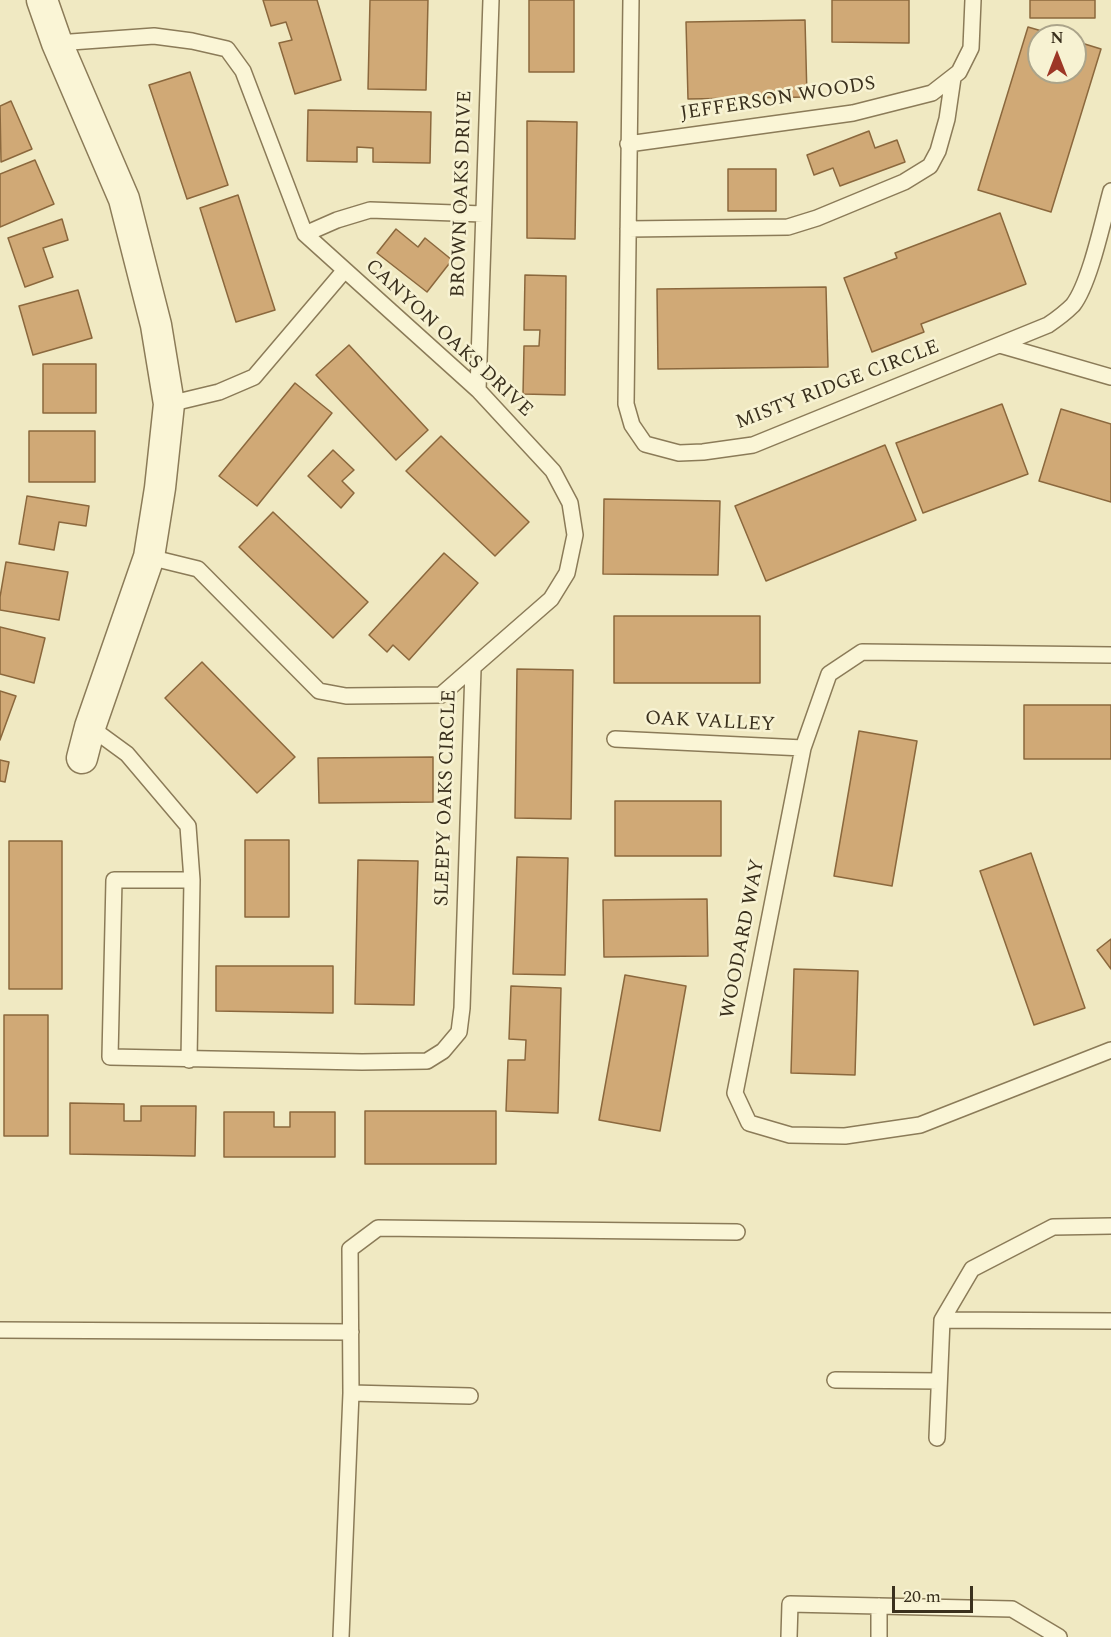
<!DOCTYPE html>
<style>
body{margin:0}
#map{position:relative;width:1111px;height:1637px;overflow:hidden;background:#f0e9c2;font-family:Spectral,serif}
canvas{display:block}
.north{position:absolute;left:1027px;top:24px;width:60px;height:60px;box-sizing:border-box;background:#f7f2d2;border:2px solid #aba48a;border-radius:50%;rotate:0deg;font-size:16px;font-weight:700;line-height:24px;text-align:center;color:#3a301d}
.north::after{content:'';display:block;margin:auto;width:21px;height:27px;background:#9d3726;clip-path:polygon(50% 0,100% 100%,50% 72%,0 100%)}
.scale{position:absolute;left:892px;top:1586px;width:81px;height:27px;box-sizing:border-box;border:3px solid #3a301d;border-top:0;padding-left:8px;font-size:18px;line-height:21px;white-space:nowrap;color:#3a301d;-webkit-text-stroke:4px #f7f2d2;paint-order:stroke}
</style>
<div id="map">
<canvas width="1111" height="1637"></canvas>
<div class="north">N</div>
<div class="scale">20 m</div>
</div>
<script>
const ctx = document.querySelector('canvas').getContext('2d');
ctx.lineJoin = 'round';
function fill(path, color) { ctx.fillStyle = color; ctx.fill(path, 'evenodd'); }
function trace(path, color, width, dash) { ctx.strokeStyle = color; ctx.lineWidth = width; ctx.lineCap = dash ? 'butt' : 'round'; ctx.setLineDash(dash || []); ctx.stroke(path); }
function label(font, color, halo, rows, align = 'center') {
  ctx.font = font + ' Spectral,serif'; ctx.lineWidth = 5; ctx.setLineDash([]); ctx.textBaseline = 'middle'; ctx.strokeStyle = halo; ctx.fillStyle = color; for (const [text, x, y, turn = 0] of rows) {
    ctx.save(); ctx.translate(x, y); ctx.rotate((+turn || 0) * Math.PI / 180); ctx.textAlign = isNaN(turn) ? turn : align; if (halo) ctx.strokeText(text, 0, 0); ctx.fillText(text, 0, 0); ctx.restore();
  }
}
const building = new Path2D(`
 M 263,0 L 317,0 L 341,80 L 295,94 L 279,43 L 292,40 L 286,22 L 271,26 Z
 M 370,0 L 428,0 L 426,90 L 368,89 Z
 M 529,0 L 574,0 L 574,72 L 529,72 Z
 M 832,0 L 909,0 L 909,43 L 832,42 Z
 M 1030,0 L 1095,0 L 1095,18 L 1030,18 Z
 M 805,20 L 807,97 L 688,99 L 686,22 Z
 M 1028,27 L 1059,36 L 1039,36 L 1039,72 L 1075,72 L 1075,41 L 1101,49 L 1051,212 L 978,190 Z
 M 190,72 L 228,185 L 187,199 L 149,85 Z
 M 11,101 L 32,149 L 1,162 L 0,106 Z
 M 308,110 L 431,112 L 430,163 L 373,162 L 373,148 L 357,147 L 357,162 L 307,161 Z
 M 527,121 L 577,122 L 575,239 L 527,238 Z
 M 869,131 L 875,148 L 897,140 L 905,162 L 840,186 L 833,168 L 814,175 L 807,155 Z
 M 35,160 L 54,204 L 0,227 L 0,174 Z
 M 728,169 L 776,169 L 776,211 L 728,211 Z
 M 238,195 L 275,310 L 236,322 L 200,208 Z
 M 1000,213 L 1026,284 L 921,324 L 924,332 L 872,352 L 844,278 L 897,258 L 895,253 Z
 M 62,219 L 68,240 L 43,248 L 53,277 L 25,287 L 8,238 Z
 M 396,229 L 418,247 L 425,238 L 452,260 L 427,292 L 377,253 Z
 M 525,275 L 566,276 L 565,395 L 523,394 L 524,346 L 539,346 L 540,330 L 524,330 Z
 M 826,287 L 828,367 L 658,369 L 657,289 Z
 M 78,290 L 92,338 L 33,355 L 19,306 Z
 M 349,345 L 428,430 L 396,460 L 316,375 Z
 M 43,364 L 96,364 L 96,413 L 43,413 Z
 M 295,383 L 332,413 L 257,506 L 219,476 Z
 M 1002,404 L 1028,474 L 923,513 L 896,443 Z
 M 1061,409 L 1111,424 L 1111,502 L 1039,481 Z
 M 29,431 L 95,431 L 95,482 L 29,482 Z
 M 441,436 L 529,522 L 495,556 L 406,471 Z
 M 885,445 L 916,520 L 766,581 L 735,506 Z
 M 333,450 L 354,470 L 342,481 L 354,493 L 341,508 L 308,476 Z
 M 27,496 L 89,506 L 86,526 L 59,522 L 54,550 L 19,544 Z
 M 604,499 L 720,501 L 718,575 L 603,574 Z
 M 273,512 L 368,602 L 333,638 L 239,547 Z
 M 444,553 L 478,583 L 409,660 L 393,645 L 387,652 L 369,635 Z
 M 6,562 L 68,572 L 59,620 L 0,610 L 0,597 Z
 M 614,616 L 760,616 L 760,683 L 614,683 Z
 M 0,627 L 45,638 L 34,683 L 0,674 Z
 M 202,662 L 295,757 L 257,793 L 165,698 Z
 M 517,669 L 573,670 L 571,819 L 515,818 Z
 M 0,691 L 16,696 L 0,740 Z
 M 1024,705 L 1111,705 L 1111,759 L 1024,759 Z
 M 859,731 L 917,741 L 892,886 L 834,876 Z
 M 433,757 L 433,802 L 319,803 L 318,758 Z
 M 0,760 L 9,762 L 5,782 L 0,781 Z
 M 615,801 L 721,801 L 721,856 L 615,856 Z
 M 245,840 L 289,840 L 289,917 L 245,917 Z
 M 9,841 L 62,841 L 62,989 L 9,989 Z
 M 1031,853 L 1085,1008 L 1034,1025 L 980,871 Z
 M 517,857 L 568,858 L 565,975 L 513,974 Z
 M 358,860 L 418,861 L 414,1005 L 355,1004 Z
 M 707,899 L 708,956 L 604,957 L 603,900 Z
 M 1111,939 L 1111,969 L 1097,950 Z
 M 216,966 L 333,966 L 333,1013 L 216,1011 Z
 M 794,969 L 858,971 L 855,1075 L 791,1073 Z
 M 625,975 L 686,986 L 660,1131 L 599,1120 Z
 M 511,986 L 561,988 L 558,1113 L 506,1111 L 508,1060 L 525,1060 L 526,1040 L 509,1039 Z
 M 4,1015 L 48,1015 L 48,1136 L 4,1136 Z
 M 70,1103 L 124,1104 L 124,1121 L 141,1121 L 141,1106 L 196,1106 L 195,1156 L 70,1154 Z
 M 365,1111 L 496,1111 L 496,1164 L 365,1164 Z
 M 224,1112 L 274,1112 L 274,1127 L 290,1127 L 290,1112 L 335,1112 L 335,1157 L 224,1157 Z`);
fill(building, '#d0a976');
trace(building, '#8b683d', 1.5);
const lane = new Path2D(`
 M 631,0 L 626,404 L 632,425 L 645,444 L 679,453 L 703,452 L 753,445 L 1048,325 C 1057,319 1065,313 1073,305 C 1090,283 1103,220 1111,191
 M 57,43 L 154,36 L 192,41 L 227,49 L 243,71 L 305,234 L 478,390 L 553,471 L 570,503 L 575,535 L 567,573 L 551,599 L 441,695 L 346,696 L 319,691 L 198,569 L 149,557
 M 628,144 L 853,113 L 932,93 L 959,72 L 971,48 L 973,0
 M 628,229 L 788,227 L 817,218 L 904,182 L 930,166 L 938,151 L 947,119 L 953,78
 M 305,234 L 337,220 L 370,210 L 483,214
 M 1000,345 L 1111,377
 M 478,390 L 491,0
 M 169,404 L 219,392 L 254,377 L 344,271
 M 1111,655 L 862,652 L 829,674 L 803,748 L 735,1093 L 749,1123 L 790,1135 L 845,1136 L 920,1125 L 1111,1050
 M 90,727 L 127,754 L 188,826 L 192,880 L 189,1060
 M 615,739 L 803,748
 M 192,880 L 114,880 L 110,1057 L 362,1062 L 427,1061 L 443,1051 L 459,1032 L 462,1008 L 473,669
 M 942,1320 L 1111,1321
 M 0,1330 L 351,1332
 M 835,1380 L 939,1381
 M 351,1393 L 470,1396
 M 937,1438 L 942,1320 L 972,1269 L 1053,1227 L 1111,1226
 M 341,1637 L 351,1393 L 350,1249 L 378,1228 L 737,1232
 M 789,1637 L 790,1604 L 1012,1609 L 1059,1637
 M 879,1637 L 879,1606`);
const street = new Path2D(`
 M 42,0 L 57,43 L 124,199 L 156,325 L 169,404 L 160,488 L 149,557 L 90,727 L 82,758`);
trace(lane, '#8b7b58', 18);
trace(street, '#8b7b58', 33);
trace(lane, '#faf5d6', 15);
trace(street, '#faf5d6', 30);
label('20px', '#3a301d', '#f7f2d2', [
 ["JEFFERSON WOODS",778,100,-9],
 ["BROWN OAKS DRIVE",463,194,-88],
 ["CANYON OAKS DRIVE",448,339,43],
 ["MISTY RIDGE CIRCLE",838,386,-21],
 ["OAK VALLEY",710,723,3],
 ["SLEEPY OAKS CIRCLE",447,798,-88],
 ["WOODARD WAY",744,939,-79]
]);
</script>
